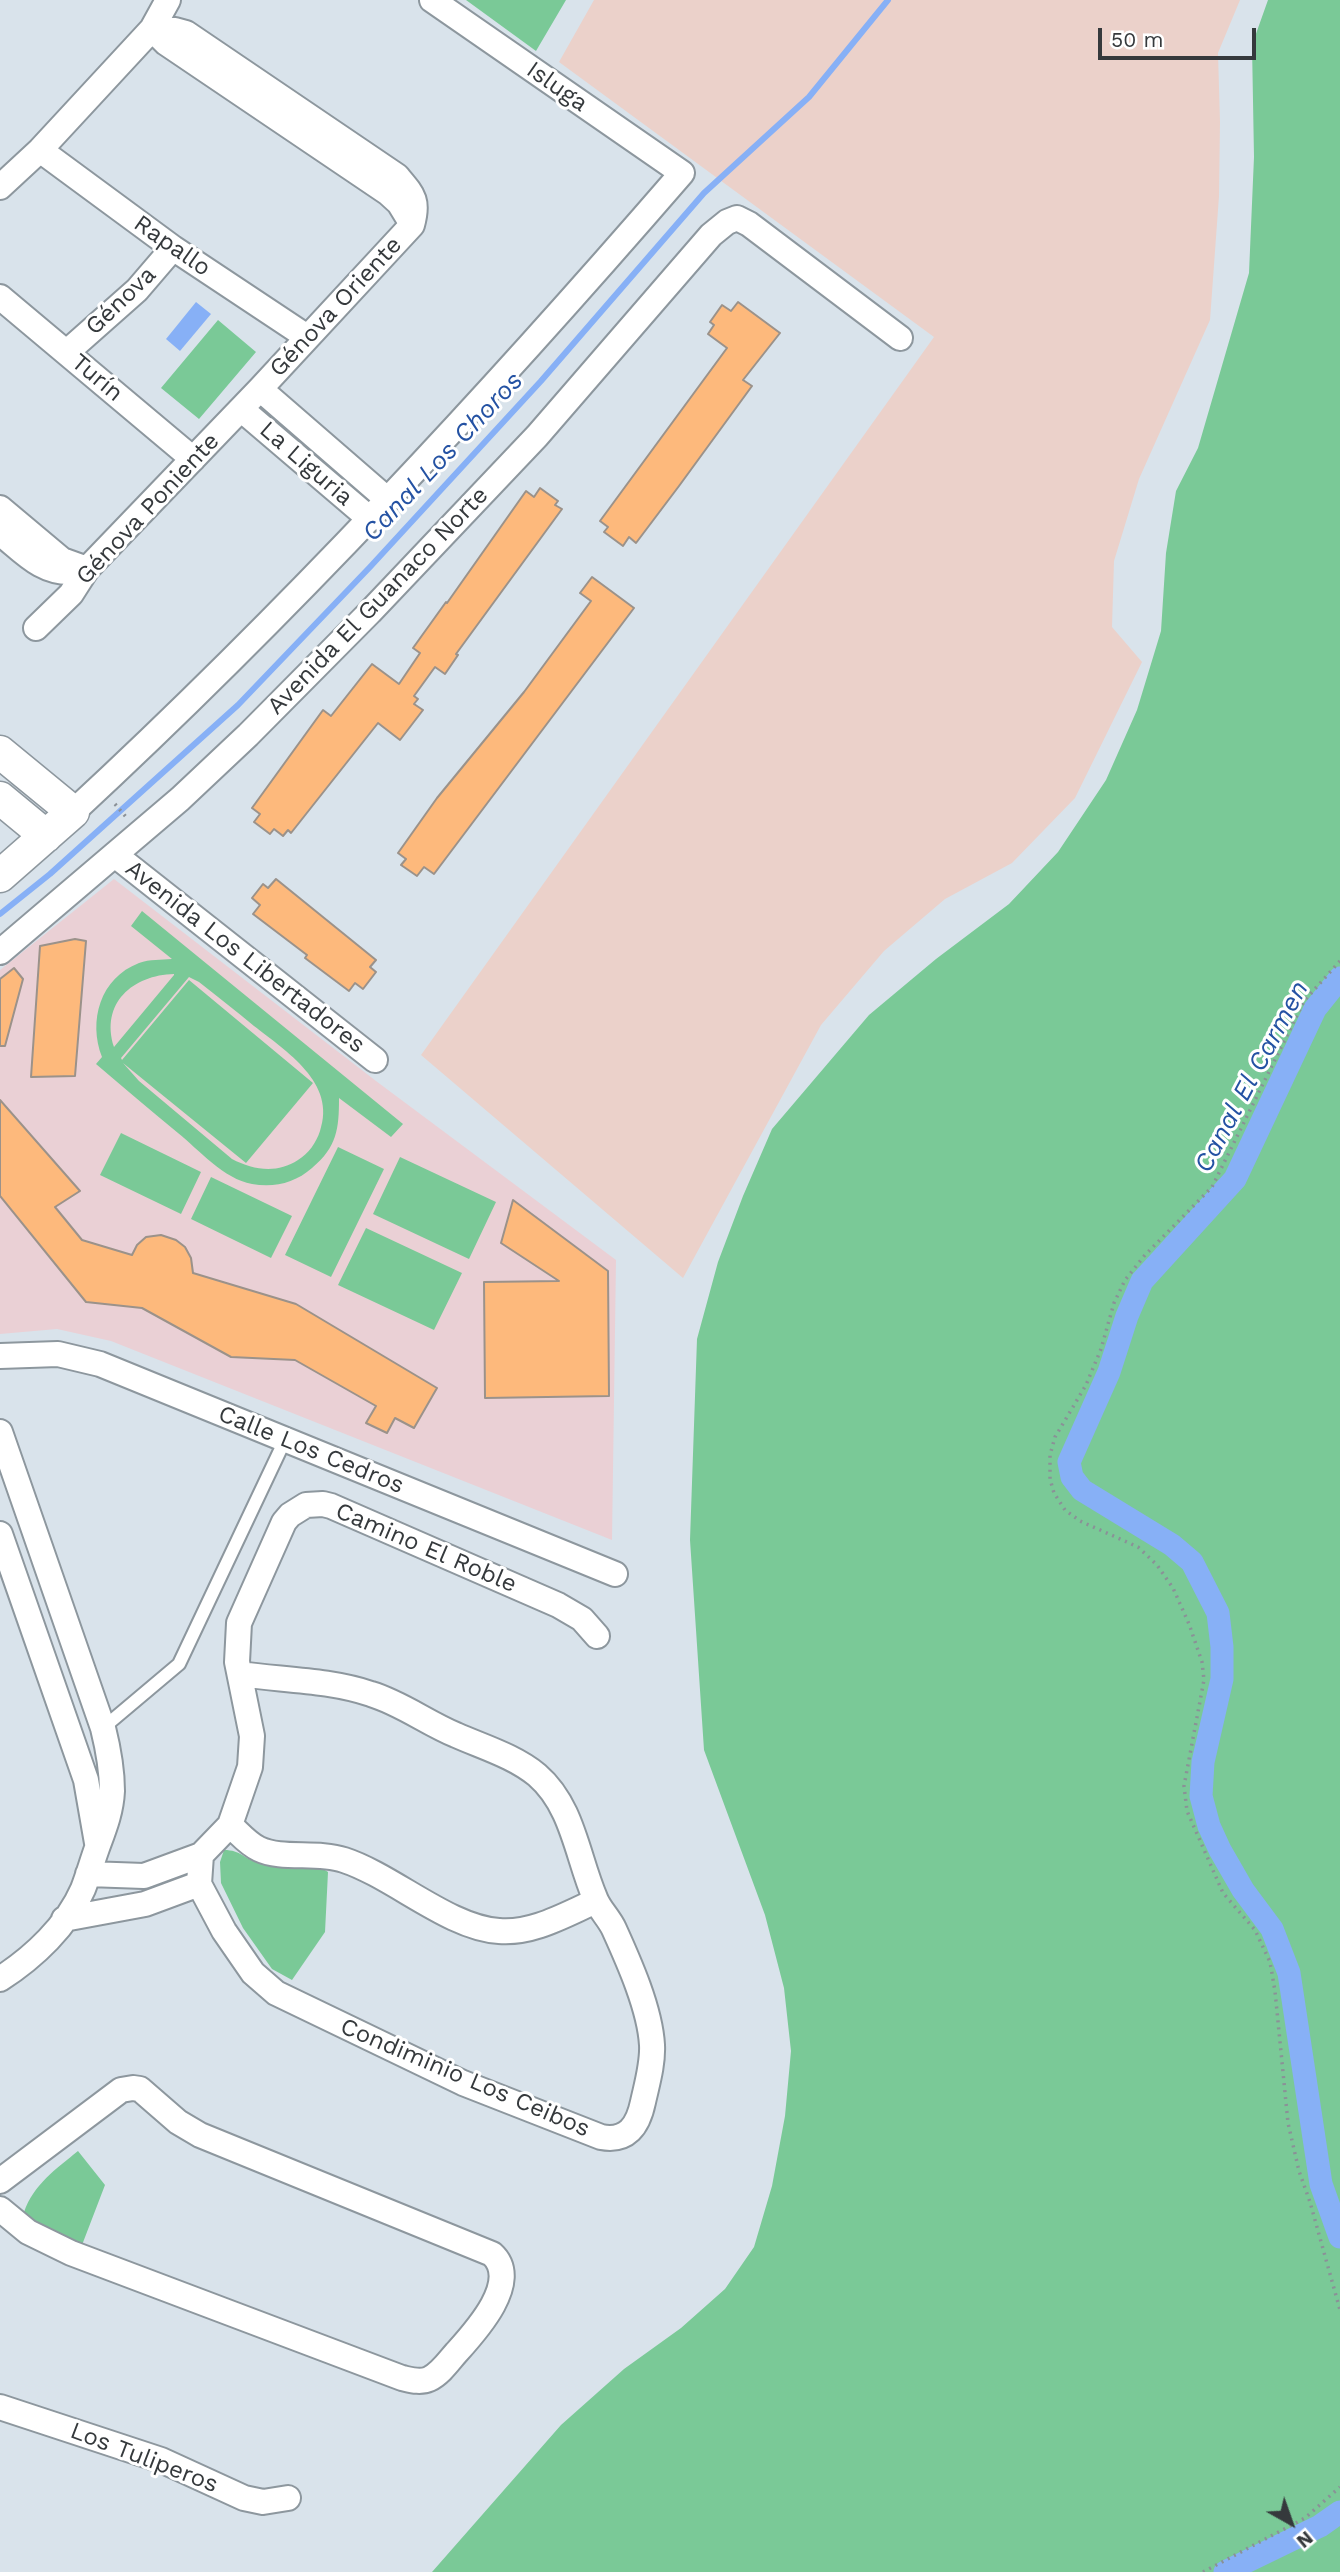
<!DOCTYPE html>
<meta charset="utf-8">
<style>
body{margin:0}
#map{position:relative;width:1340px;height:2572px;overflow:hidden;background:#d9e3eb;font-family:"Work Sans",sans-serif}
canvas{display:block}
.north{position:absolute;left:1256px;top:2488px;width:70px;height:70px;-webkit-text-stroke:5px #fff;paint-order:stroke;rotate:140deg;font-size:19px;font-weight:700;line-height:28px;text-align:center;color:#35393c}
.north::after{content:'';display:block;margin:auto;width:24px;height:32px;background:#35393c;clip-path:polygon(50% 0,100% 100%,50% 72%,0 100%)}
.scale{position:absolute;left:1098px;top:28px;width:158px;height:32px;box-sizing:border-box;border:4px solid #35393c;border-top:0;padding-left:9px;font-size:21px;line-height:24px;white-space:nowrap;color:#35393c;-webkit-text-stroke:5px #fff;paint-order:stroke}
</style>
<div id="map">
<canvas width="1340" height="2572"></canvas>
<div class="north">N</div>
<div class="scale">50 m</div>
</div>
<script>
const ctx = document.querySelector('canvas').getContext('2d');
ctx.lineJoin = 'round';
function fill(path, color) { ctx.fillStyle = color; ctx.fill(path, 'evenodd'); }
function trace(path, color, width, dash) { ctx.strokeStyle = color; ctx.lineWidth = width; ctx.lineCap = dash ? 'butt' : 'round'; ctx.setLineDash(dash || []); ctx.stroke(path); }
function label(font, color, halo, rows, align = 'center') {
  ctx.font = font + ' "Work Sans",sans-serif'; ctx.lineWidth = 6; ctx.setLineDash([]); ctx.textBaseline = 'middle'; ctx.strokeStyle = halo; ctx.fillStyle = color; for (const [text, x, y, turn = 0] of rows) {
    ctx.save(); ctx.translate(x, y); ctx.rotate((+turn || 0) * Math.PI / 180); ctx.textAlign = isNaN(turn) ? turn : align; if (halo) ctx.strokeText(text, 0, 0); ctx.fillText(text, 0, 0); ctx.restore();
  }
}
fill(new Path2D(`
 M 594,0 L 1240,0 L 1218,53 L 1220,122 L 1219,196 L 1210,320 L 1139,479 L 1114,561 L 1112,627 L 1142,662 L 1075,798 L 1012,863 L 945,899 L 884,951 L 821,1025 L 683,1278 L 421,1055 L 934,337 L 559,62 Z`), '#ebd1ca');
fill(new Path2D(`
 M 114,879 L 376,1081 L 616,1260 L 612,1540 L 111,1341 L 57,1329 L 0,1334 L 0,970 Z`), '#ead0d5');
fill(new Path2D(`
 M 466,0 L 566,0 L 536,51 Z
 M 1268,0 L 1340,0 L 1340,2572 L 432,2572 L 561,2425 L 624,2369 L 681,2328 L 725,2289 L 754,2247 L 772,2186 L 785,2116 L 791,2051 L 784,1988 L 765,1915 L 704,1750 L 690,1540 L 697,1339 L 718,1262 L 743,1196 L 772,1129 L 869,1015 L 936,959 L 1009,904 L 1058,852 L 1106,780 L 1137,710 L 1161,631 L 1166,553 L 1176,491 L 1198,448 L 1249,273 L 1254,157 L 1252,45 Z
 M 218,320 L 256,352 L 199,419 L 161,388 Z
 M 142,911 L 403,1124 L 391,1137 L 339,1098 C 339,1129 337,1147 312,1168 C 295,1183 274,1188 252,1184 C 224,1179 199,1150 178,1133 C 150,1110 123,1087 96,1064 L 102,1057 C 88,1021 100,978 139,963 C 150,959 161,960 172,959 L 131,926 ZM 174,974 L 174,975 L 114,1047 C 100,1003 133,975 174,974 ZM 189,977 L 199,982 C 217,996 236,1011 254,1026 C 286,1051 337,1083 320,1131 C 316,1143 309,1153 298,1160 C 277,1174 253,1170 232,1159 L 139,1081 L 123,1063 L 246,1163 L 313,1083 L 189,980 L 122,1060 L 121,1058 Z
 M 121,1133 L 201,1172 L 181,1214 L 100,1175 Z
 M 338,1147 L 384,1169 L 331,1277 L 285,1255 Z
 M 400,1157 L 496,1202 L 469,1259 L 373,1214 Z
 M 211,1177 L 292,1216 L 271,1258 L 191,1219 Z
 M 366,1228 L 462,1273 L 434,1330 L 338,1285 Z
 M 224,1850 C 241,1850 244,1859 259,1863 C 282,1868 308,1857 328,1872 L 325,1932 L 292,1980 L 272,1969 L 243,1928 L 221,1883 L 220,1862 Z
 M 78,2151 L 105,2185 L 82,2245 L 47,2231 L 24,2212 C 34,2184 56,2169 78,2151 Z`), '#7ac997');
fill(new Path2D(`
 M 196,302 L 211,314 L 180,351 L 166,339 Z`), '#87b0f6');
trace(new Path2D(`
 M 0,914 L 50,874 L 238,705 L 370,567 L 541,381 L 704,193 L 809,97 L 888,0`), '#87b0f6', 6);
trace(new Path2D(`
 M 1340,978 L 1315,1009 L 1235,1179 L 1142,1281 L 1127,1316 L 1109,1372 L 1069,1462 L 1072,1477 L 1082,1490 L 1172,1545 L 1192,1562 L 1218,1613 L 1222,1647 L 1222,1679 L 1203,1762 L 1201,1796 L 1209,1826 L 1220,1850 L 1243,1890 L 1272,1929 L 1289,1973 L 1321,2184 L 1340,2237
 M 1225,2572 L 1320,2526 L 1340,2512`), '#87b0f6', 23);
const building = new Path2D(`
 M 738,302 L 780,333 L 743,380 L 752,386 L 679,486 L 636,543 L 629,537 L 623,546 L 604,532 L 608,527 L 600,521 L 727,348 L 708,334 L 714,325 L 710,322 L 722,305 L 731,311 Z
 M 540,488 L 558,501 L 555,505 L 562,509 L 456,654 L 458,655 L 445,674 L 435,667 L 414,696 L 418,699 L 414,704 L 423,710 L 400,740 L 378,723 L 291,833 L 288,830 L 283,836 L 274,829 L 270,834 L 254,822 L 260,814 L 252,808 L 323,710 L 331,716 L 372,664 L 399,684 L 420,653 L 413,648 L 446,602 L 447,603 L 526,491 L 534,497 Z
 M 592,577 L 634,608 L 434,874 L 424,867 L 417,876 L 401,865 L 406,859 L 398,853 L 437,798 L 524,692 L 591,601 L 580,593 Z
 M 276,879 L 376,960 L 370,967 L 376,972 L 363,989 L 355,983 L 349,991 L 305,958 L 307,955 L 253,914 L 260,905 L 252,898 L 263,884 L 268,888 Z
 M 75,939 L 86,941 L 75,1076 L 31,1077 L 40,946 Z
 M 14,968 L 23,979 L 5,1046 L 0,1046 L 0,979 Z
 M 0,1100 L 80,1191 L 55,1207 L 82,1240 L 132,1255 L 137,1245 L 146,1237 L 161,1235 L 176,1240 L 185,1247 L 191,1258 L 193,1273 L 296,1304 L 437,1388 L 414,1428 L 395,1418 L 387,1433 L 366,1423 L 376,1406 L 295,1360 L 231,1357 L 142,1308 L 86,1302 L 0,1196 Z
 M 513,1200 L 608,1271 L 609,1396 L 485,1398 L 484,1282 L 559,1281 L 501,1243 Z`);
fill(building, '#fdb97c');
trace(building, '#9b928a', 2);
const service = new Path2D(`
 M 103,1728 L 179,1664 L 285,1440`);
const minor = new Path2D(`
 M 152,29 L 166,43 L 388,193 L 399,203 L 410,221
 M 40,150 L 173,248 L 307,337
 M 0,187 L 40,150 L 152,29 L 168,0
 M 0,297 L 193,459
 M 67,352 L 137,290 L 173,248
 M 260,389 L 388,500
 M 241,409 L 370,519
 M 0,508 L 62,560 L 87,569
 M 0,533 C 23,551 41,574 73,572
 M 36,628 L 71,594 L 87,569 L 260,389 L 412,225 C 419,200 413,195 397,176 L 186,33 L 175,30 L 152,29
 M 73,812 C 289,612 489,396 682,173 L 432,0
 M 115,855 L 375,1060
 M 0,952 L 180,799 L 248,735 L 370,612 L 537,436 L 711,235 L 727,222 L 737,218 L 749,224 L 900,338
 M 0,1356 L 58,1354 L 100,1364 L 615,1574
 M 0,1432 L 103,1728 C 108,1748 112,1770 112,1791 C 111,1812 104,1829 97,1848 C 92,1862 88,1876 83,1889 C 67,1926 34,1957 0,1979
 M 0,1534 L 86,1780 L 97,1843
 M 230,1825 C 239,1833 248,1844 259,1849 C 282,1860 317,1851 344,1860 C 393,1876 449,1928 499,1931 C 533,1934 566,1914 596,1901
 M 201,1855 L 199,1884 L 224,1931 L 253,1973 L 276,1993 L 463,2083 L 601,2137 C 627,2142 638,2126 643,2102 C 647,2084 653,2064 652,2045 C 650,2009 629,1962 614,1929 C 609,1918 599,1909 595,1898 C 577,1856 573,1806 537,1775 C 514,1756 483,1747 456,1735 C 427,1723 401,1703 371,1694 C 330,1680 282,1680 240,1674
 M 88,1874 L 144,1876 L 201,1855 L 230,1825 L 250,1767 L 252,1736 L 237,1662 L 239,1623 L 284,1522 L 290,1515 L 306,1505 L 323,1504 L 331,1506 L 558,1605 L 582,1619 L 597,1636
 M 64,1919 L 145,1904 L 199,1884
 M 0,2181 L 121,2090 L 133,2088 L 140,2089 L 178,2122 L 200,2135 L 492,2254 C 522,2281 475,2332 456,2353 C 449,2361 440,2374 429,2379 C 420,2383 411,2380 402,2378 L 71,2253 L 28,2232 L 0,2209
 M 0,2407 L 161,2460 L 244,2498 L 263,2502 L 288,2498`);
const tertiary = new Path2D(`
 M 0,752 L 73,812 L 0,876
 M 0,798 L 46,836`);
trace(service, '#8d979e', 16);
trace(minor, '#8d979e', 28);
trace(tertiary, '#8d979e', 35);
trace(new Path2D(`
 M 115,804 L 126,817
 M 1340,961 L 1304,1001 L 1212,1187 L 1145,1255 L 1125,1280 L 1114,1303 L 1101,1349 L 1086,1385 L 1055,1437 L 1050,1455 L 1050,1479 L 1054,1493 L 1065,1510 L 1080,1521 L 1138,1547 L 1157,1565 L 1173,1588 L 1189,1624 L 1202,1662 L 1204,1680 L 1184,1786 L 1187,1811 L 1223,1893 L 1255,1930 L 1270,1962 L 1275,1991 L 1288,2123 L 1299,2171 L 1310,2202 L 1340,2310
 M 1203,2572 L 1305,2518 L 1340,2487`), '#8a9197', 3.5, [2, 5]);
trace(service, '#fff', 12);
trace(minor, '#fff', 24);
trace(tertiary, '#fff', 32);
label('24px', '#35393c', '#fff', [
 ["Isluga",557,87,35],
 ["Rapallo",172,246,35],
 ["Génova",121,301,-44],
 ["Génova Oriente",336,307,-47],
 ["Turín",97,378,40],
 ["La Liguria",306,464,41],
 ["Génova Poniente",148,509,-47],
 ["Avenida El Guanaco Norte",378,601,-46],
 ["Avenida Los Libertadores",245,957,38],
 ["Calle Los Cedros",311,1450,22],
 ["Camino El Roble",426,1548,23],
 ["Condiminio Los Ceibos",465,2078,23],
 ["Los Tuliperos",144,2458,21]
]);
label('italic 26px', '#2452a3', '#fff', [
 ["Canal Los Choros",443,457,-47],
 ["Canal El Carmen",1252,1077,-62]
]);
</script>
